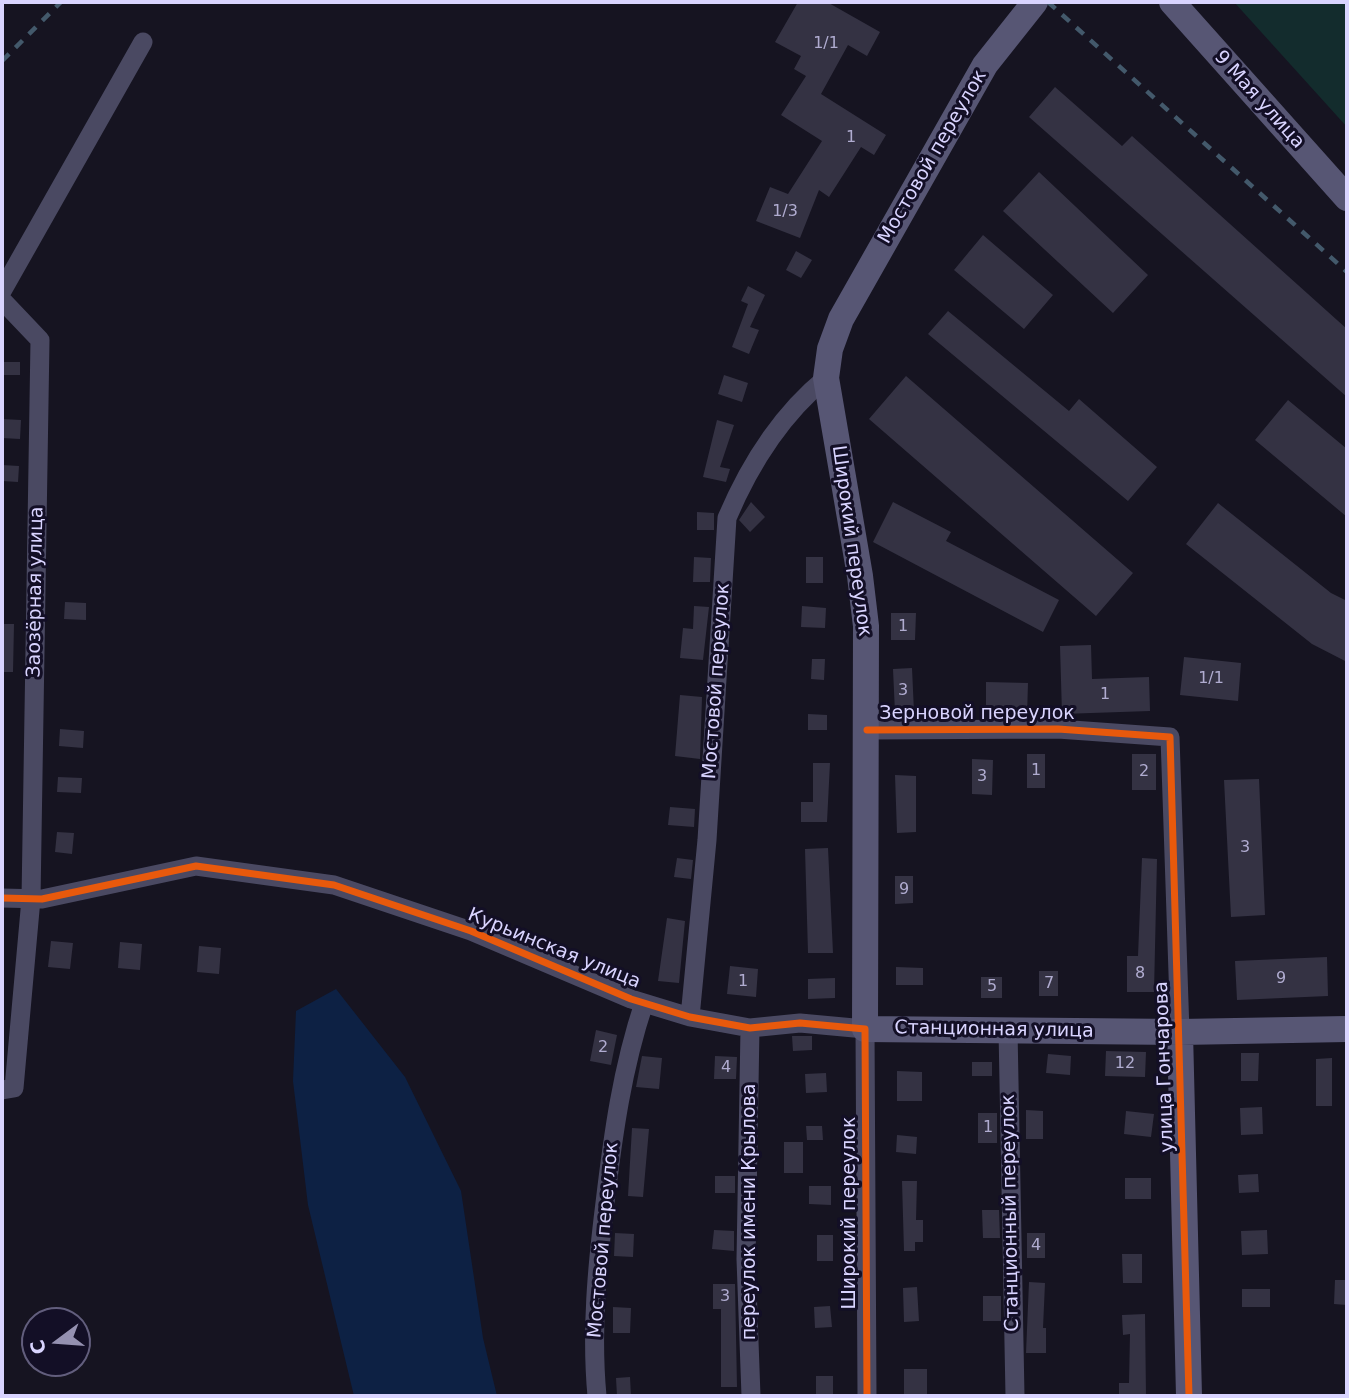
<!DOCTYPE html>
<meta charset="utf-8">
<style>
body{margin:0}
#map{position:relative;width:1349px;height:1398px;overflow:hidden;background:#161421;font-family:"DejaVu Sans",sans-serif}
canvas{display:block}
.frame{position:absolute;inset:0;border:4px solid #d9d4ff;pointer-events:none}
.north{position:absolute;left:21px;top:1307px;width:70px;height:70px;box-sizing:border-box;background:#130f26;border:2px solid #625e7d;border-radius:50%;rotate:254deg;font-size:19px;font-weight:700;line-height:28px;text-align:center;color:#d9d4ff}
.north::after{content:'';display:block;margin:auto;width:24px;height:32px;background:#9591b1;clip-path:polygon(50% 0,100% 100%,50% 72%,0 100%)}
</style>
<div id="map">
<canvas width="1349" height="1398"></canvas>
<div class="frame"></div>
<div class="north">С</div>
</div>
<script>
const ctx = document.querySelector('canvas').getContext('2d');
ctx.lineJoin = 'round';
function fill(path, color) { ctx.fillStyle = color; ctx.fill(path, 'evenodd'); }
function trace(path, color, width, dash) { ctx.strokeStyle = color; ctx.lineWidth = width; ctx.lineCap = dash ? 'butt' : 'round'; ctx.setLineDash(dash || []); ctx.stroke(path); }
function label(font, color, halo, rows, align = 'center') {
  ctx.font = font + ' "DejaVu Sans",sans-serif'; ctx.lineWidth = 6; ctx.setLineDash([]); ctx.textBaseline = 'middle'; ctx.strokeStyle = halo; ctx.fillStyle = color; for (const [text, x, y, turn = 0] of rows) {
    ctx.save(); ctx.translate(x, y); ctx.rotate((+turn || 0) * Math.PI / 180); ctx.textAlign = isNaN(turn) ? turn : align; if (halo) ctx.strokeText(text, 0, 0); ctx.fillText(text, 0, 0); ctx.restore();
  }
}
fill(new Path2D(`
 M 1234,2 L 1347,2 L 1347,127 Z`), '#132c2d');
fill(new Path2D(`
 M 336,989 L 405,1077 L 461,1191 L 483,1338 L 497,1396 L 354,1396 L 308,1205 L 293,1081 L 296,1011 Z`), '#0d2144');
fill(new Path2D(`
 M 798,2 L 827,2 L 880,32 L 867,56 L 848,45 L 821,94 L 886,135 L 874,155 L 861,147 L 829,197 L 819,190 L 800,238 L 756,221 L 770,187 L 788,194 L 822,141 L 781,115 L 806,76 L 794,69 L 801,56 L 775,42 Z
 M 1055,87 L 1122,146 L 1132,136 L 1347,329 L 1347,397 L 1029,117 Z
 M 1039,172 L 1148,275 L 1113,313 L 1003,211 Z
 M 983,235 L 1053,295 L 1024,329 L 954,270 Z
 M 796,251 L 812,260 L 801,278 L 786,270 Z
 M 748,286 L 765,295 L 750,327 L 759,330 L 749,354 L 732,347 L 748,304 L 741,301 Z
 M 948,311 L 1069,411 L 1079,399 L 1157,467 L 1128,501 L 928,334 Z
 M 2,362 L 20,362 L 20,375 L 2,375 Z
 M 724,375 L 748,383 L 742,402 L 718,394 Z
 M 906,376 L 1133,573 L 1096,616 L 869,419 Z
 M 1288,400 L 1347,449 L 1347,517 L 1255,440 Z
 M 2,419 L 21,420 L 20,439 L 2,438 Z
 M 717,420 L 734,425 L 720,467 L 730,469 L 726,482 L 703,477 Z
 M 2,465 L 19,466 L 18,482 L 2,481 Z
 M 751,502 L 765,517 L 750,532 L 739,520 Z
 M 893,502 L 951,532 L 946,541 L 1059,600 L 1043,632 L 873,542 Z
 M 1218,503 L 1331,593 L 1347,601 L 1347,662 L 1312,644 L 1186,544 Z
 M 697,512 L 714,513 L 714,530 L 697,530 Z
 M 694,557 L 711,558 L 710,582 L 693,582 Z
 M 806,557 L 823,557 L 823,583 L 806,583 Z
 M 65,602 L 86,603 L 86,620 L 64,619 Z
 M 694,606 L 709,607 L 703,660 L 680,658 L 683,628 L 693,629 Z
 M 802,606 L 826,608 L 825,628 L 801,627 Z
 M 891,613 L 916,613 L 915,640 L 891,640 Z
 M 2,624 L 14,624 L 13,672 L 2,672 Z
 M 1091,645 L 1092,679 L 1149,677 L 1150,711 L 1062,714 L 1060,646 Z
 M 1184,657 L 1241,663 L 1238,701 L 1180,695 Z
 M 812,659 L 825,659 L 824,680 L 811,679 Z
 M 912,668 L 914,712 L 895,713 L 893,669 Z
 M 986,682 L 1028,683 L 1027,716 L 986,715 Z
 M 680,695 L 702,697 L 700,759 L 675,756 Z
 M 808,714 L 827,715 L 827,730 L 808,730 Z
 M 60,729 L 84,731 L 83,748 L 59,746 Z
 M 1027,754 L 1045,754 L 1045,788 L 1027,788 Z
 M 1132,754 L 1156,754 L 1156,790 L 1132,790 Z
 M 972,759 L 993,760 L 992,795 L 972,794 Z
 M 813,763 L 830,763 L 827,822 L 801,822 L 801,802 L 813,802 Z
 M 895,775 L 916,776 L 916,832 L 897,833 Z
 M 58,777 L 82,778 L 81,793 L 57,792 Z
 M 1259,779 L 1265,915 L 1231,917 L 1224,780 Z
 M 670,807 L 695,809 L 694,827 L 668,825 Z
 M 57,832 L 74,833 L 72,854 L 55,852 Z
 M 828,848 L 833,953 L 808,953 L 805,849 Z
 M 677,858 L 693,860 L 691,879 L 674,877 Z
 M 1142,858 L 1157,859 L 1154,992 L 1127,992 L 1127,956 L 1138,956 Z
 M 895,876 L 913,876 L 913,903 L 895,904 Z
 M 667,918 L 685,921 L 679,983 L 658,981 Z
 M 51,941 L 73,943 L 70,969 L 48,967 Z
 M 120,942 L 142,944 L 140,970 L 118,968 Z
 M 199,946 L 221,948 L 219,974 L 197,972 Z
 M 1327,957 L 1328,996 L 1237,1000 L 1235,961 Z
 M 730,966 L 758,969 L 756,997 L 727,994 Z
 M 896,967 L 923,968 L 923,985 L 896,985 Z
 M 1039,971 L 1058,971 L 1058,996 L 1039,996 Z
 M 981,977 L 1002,977 L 1002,998 L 981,998 Z
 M 835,978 L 835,998 L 808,999 L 808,979 Z
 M 596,1030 L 617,1035 L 611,1065 L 590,1061 Z
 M 792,1036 L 812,1036 L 812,1050 L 793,1051 Z
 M 1106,1051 L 1146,1052 L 1145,1077 L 1105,1076 Z
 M 1241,1053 L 1259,1053 L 1258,1081 L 1241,1081 Z
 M 1048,1054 L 1071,1056 L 1070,1075 L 1046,1073 Z
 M 642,1056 L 662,1058 L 659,1089 L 636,1087 Z
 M 715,1056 L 737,1057 L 736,1079 L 714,1079 Z
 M 1332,1058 L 1332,1106 L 1316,1106 L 1316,1059 Z
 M 972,1062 L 992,1062 L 992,1076 L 972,1076 Z
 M 897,1071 L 922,1072 L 922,1101 L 897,1101 Z
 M 826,1073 L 827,1092 L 806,1093 L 805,1074 Z
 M 1262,1107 L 1263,1134 L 1241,1135 L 1240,1108 Z
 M 1026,1110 L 1043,1111 L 1043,1139 L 1026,1139 Z
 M 1126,1111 L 1154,1114 L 1151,1137 L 1124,1134 Z
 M 978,1113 L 997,1113 L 997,1143 L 978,1143 Z
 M 806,1126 L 822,1126 L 823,1140 L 807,1140 Z
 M 632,1128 L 649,1129 L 643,1197 L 628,1196 Z
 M 897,1135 L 917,1137 L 916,1154 L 896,1152 Z
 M 784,1142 L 803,1142 L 803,1173 L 784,1173 Z
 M 1258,1174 L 1259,1192 L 1239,1193 L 1238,1175 Z
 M 715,1176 L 735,1176 L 735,1193 L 715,1193 Z
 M 1125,1178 L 1151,1178 L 1151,1199 L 1125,1199 Z
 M 902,1181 L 917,1181 L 916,1220 L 923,1220 L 923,1242 L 915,1242 L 915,1251 L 904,1251 Z
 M 809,1186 L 831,1186 L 831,1205 L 809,1204 Z
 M 982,1210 L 999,1210 L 1000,1238 L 983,1238 Z
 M 714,1230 L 734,1231 L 734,1251 L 712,1249 Z
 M 1267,1230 L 1268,1254 L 1242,1255 L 1241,1231 Z
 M 615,1233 L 634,1234 L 633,1257 L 614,1256 Z
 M 1027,1233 L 1045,1233 L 1045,1258 L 1027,1258 Z
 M 817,1235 L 833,1235 L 833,1261 L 817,1261 Z
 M 1122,1254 L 1142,1254 L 1142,1283 L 1123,1283 Z
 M 1335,1280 L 1347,1280 L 1347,1305 L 1334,1304 Z
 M 1029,1282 L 1045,1283 L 1043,1328 L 1046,1328 L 1046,1353 L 1026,1353 Z
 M 713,1284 L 735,1284 L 737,1387 L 721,1387 L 721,1309 L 713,1309 Z
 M 917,1287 L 919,1321 L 904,1322 L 903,1288 Z
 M 1242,1289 L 1270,1289 L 1270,1307 L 1242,1307 Z
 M 983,1296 L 1001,1296 L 1001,1321 L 983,1321 Z
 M 830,1306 L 832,1327 L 815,1328 L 814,1307 Z
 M 613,1307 L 631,1308 L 630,1333 L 613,1333 Z
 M 1145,1314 L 1146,1396 L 1119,1396 L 1119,1383 L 1129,1383 L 1130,1334 L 1123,1335 L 1122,1315 Z
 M 904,1369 L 927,1369 L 927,1396 L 904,1396 Z
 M 816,1376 L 833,1376 L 833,1396 L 816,1396 Z
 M 630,1377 L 631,1396 L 617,1396 L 616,1378 Z`), '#343243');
trace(new Path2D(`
 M 2,291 L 143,42
 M 2,300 L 40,340 L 31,899 L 14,1088 L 2,1090
 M 867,730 L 1058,729 L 1170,737 L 1180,1032
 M 2,898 L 42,899 L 196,866 L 334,885 L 471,931 L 631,999 L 690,1017 L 750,1028 L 800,1023 L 865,1029 L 867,1396
 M 690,1017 L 707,840 L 727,518 C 749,466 782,414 826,378
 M 750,1028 L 746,1259 L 751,1396
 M 1008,1030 L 1015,1396
 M 597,1396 C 591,1332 597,1267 605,1203 C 613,1135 622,1069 644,1003`), '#4a4962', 19);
trace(new Path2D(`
 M 1035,2 L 985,65 L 841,319 L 830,349 L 826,378 L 860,576 L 866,626 L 865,1029 L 1180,1032 L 1347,1029
 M 1172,2 L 1347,198
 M 1180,1032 L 1189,1396`), '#575674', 26);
trace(new Path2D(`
 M 1048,2 L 1347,272
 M 2,61 L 61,2`), '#43596b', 4.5, [10, 9]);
trace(new Path2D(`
 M 867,730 L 1058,729 L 1170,737 L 1189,1396
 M 2,898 L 42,899 L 196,866 L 334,885 L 471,931 L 631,999 L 690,1017 L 750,1028 L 800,1023 L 865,1029 L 867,1396`), '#e8590c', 7);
label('16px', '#b0acd0', null, [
 ["1/1",826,44],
 ["1",851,138],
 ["1/3",785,212],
 ["1",903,627],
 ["1/1",1211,679],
 ["3",903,691],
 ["1",1105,695],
 ["1",1036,771],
 ["2",1144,772],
 ["3",982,777],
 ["3",1245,848],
 ["9",904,890],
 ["8",1140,974],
 ["9",1281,979],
 ["1",743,982],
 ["7",1049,984],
 ["5",992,987],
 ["2",603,1048],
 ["12",1125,1064],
 ["4",726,1068],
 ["1",988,1128],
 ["4",1036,1246],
 ["3",725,1297]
]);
label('19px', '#d9d4ff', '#130f26', [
 ["9 Мая улица",1259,100,48],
 ["Мостовой переулок",933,157,-60],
 ["Широкий переулок",851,541,82],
 ["Заозёрная улица",36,592,-89],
 ["Мостовой переулок",717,681,-86],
 ["Зерновой переулок",977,714],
 ["Курьинская улица",554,949,22],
 ["Станционная улица",994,1030,1],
 ["улица Гончарова",1165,1067,-92],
 ["переулок имени Крылова",750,1212,-90],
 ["Широкий переулок",850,1213,-90],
 ["Станционный переулок",1011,1213,-91],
 ["Мостовой переулок",604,1240,-85]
]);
</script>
